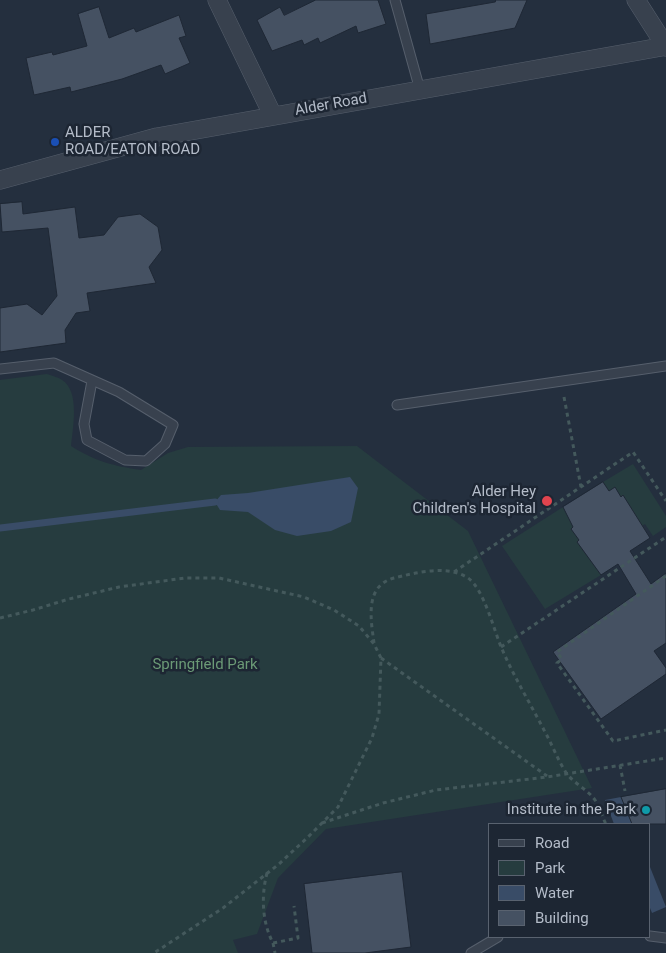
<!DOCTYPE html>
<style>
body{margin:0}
#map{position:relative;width:666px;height:953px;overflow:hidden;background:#242f3e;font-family:Roboto,sans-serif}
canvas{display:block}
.legend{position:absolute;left:488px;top:823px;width:162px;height:115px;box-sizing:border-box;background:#1d2633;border:1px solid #59626f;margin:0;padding:6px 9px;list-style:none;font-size:15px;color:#b4bcc9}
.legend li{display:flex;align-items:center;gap:10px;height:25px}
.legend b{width:25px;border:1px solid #59626f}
</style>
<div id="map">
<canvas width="666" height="953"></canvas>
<ul class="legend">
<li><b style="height:6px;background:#38414e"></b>Road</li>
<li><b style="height:14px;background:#263c3f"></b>Park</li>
<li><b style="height:14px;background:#394c67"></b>Water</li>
<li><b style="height:14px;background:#455162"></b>Building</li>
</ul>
</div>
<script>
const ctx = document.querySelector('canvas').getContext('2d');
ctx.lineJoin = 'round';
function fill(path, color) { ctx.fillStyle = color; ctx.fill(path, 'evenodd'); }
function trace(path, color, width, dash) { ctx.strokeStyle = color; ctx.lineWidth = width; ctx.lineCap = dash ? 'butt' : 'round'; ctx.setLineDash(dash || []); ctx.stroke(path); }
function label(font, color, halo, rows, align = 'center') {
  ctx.font = font + ' Roboto,sans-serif'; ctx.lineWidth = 5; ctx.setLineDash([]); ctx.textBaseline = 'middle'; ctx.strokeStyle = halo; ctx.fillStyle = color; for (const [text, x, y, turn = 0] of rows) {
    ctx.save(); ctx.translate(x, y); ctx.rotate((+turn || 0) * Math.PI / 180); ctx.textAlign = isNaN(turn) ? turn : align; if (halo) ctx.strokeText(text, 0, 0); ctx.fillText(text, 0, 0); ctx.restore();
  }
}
fill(new Path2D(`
 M 47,374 C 52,376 58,377 62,380 C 80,391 73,428 71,446 C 95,461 113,466 141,470 L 168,453 L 188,447 L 357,446 L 468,531 L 592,788 L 326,829 L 278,878 L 257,934 L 233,940 L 238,953 L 0,953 L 0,380 Z
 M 633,464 L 666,516 L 666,527 L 653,536 L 645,524 L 630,533 L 632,509 L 623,495 L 621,497 L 615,488 L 609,491 L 603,482 Z
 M 563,507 L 573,527 L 571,529 L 579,540 L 577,542 L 601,575 L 545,609 L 502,546 Z`), '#263c3f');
fill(new Path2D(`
 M 350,477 L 358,488 L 351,522 L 331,531 L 297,536 L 275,530 L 248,512 L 220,510 L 215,502 L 221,495 L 248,493 Z
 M 621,797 L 632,824 L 614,824 L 605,800 Z
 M 650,867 L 666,907 L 652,913 L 650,908 Z`), '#394c67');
trace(new Path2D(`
 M 0,528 L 215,502`), '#394c67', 7);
const building = new Path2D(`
 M 316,0 L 378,0 L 386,24 L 358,33 L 356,26 L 320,43 L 318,38 L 304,45 L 302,40 L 272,51 L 257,20 L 280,7 L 284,15 Z
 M 496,0 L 527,0 L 515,28 L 430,44 L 426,14 L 495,2 Z
 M 99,7 L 109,38 L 134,28 L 136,32 L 179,15 L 186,36 L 179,38 L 190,63 L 165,74 L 161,65 L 122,79 L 71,92 L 70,87 L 34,95 L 26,58 L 52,52 L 53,55 L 87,46 L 78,14 Z
 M 22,202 L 23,214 L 75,207 L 79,238 L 104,235 L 118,217 L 140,214 L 158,227 L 162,250 L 149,267 L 156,283 L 87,293 L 90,311 L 76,313 L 65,330 L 66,343 L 0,352 L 0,308 L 27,304 L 42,315 L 57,296 L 48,228 L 2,232 L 0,204 Z
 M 603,482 L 609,491 L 615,487 L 621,497 L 623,495 L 650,538 L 630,551 L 651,584 L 666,573 L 666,643 L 654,651 L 666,668 L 666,674 L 601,719 L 553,652 L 636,594 L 618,564 L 601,575 L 577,542 L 579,540 L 571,529 L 573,527 L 563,507 Z
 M 666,789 L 666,824 L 632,824 L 621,797 Z
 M 402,872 L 411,947 L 365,953 L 312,953 L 304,884 Z`);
fill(building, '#455162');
trace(building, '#1f2835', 1);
const lane = new Path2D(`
 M 395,0 L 420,90
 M 0,369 L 54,363 L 119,392 L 173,425 L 165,444 L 146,461 L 125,460 L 87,440 L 84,424 L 92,381
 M 397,405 L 666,366
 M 650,936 L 666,938
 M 471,953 L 498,937`);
const street = new Path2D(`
 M 217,0 L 273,116
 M 636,0 L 666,47
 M 0,180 L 157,137 L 666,46`);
trace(lane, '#565f6c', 11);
trace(street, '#565f6c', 19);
trace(new Path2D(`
 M 564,397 L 581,487
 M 454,572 L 633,452 L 666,501
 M 666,576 L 557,652 L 562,659 L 557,663 L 613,741 L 666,730
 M 0,618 L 33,610 L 69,599 L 119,587 L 185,578 L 219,578 L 304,597 L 334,610 L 359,626 L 374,644 L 381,658 L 379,714 L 372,738 L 338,807 L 308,837 L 279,864 L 223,908 L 154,953
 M 374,643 C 371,620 364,586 394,578 C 415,573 447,564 468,578 C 484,589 494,631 502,649 C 514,677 530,703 544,730 C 552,744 558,761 567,774 C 575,784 588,790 595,800 C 600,807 602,817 606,824
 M 501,647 L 666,537
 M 381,658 L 547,776
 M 620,765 L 625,791
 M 322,823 L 383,803 L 436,790 L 547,777 L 666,758
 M 267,873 C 261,896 262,922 273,943 L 298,938 L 294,906
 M 273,943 L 275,953`), '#44595c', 3, [4, 4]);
trace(lane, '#38414e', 9);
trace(street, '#38414e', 18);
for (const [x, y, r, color] of [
 [55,142,5,"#1a4fb4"],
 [547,501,6,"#e0444e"],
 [646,810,5,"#0f9aa8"]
]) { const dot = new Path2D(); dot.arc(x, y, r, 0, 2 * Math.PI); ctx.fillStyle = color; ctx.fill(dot); trace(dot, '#1d2633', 2); }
label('15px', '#b4bcc9', '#1d2633', [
 ["Alder Road",331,105,-10]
]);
label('15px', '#b4bcc9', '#1d2633', [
 ["ALDER",65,133,"left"],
 ["ROAD/EATON ROAD",65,150,"left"],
 ["Alder Hey",536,492],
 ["Children's Hospital",536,509],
 ["Institute in the Park",636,810]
], 'right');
label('15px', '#6b9a76', '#1d2633', [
 ["Springfield Park",205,665]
]);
</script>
